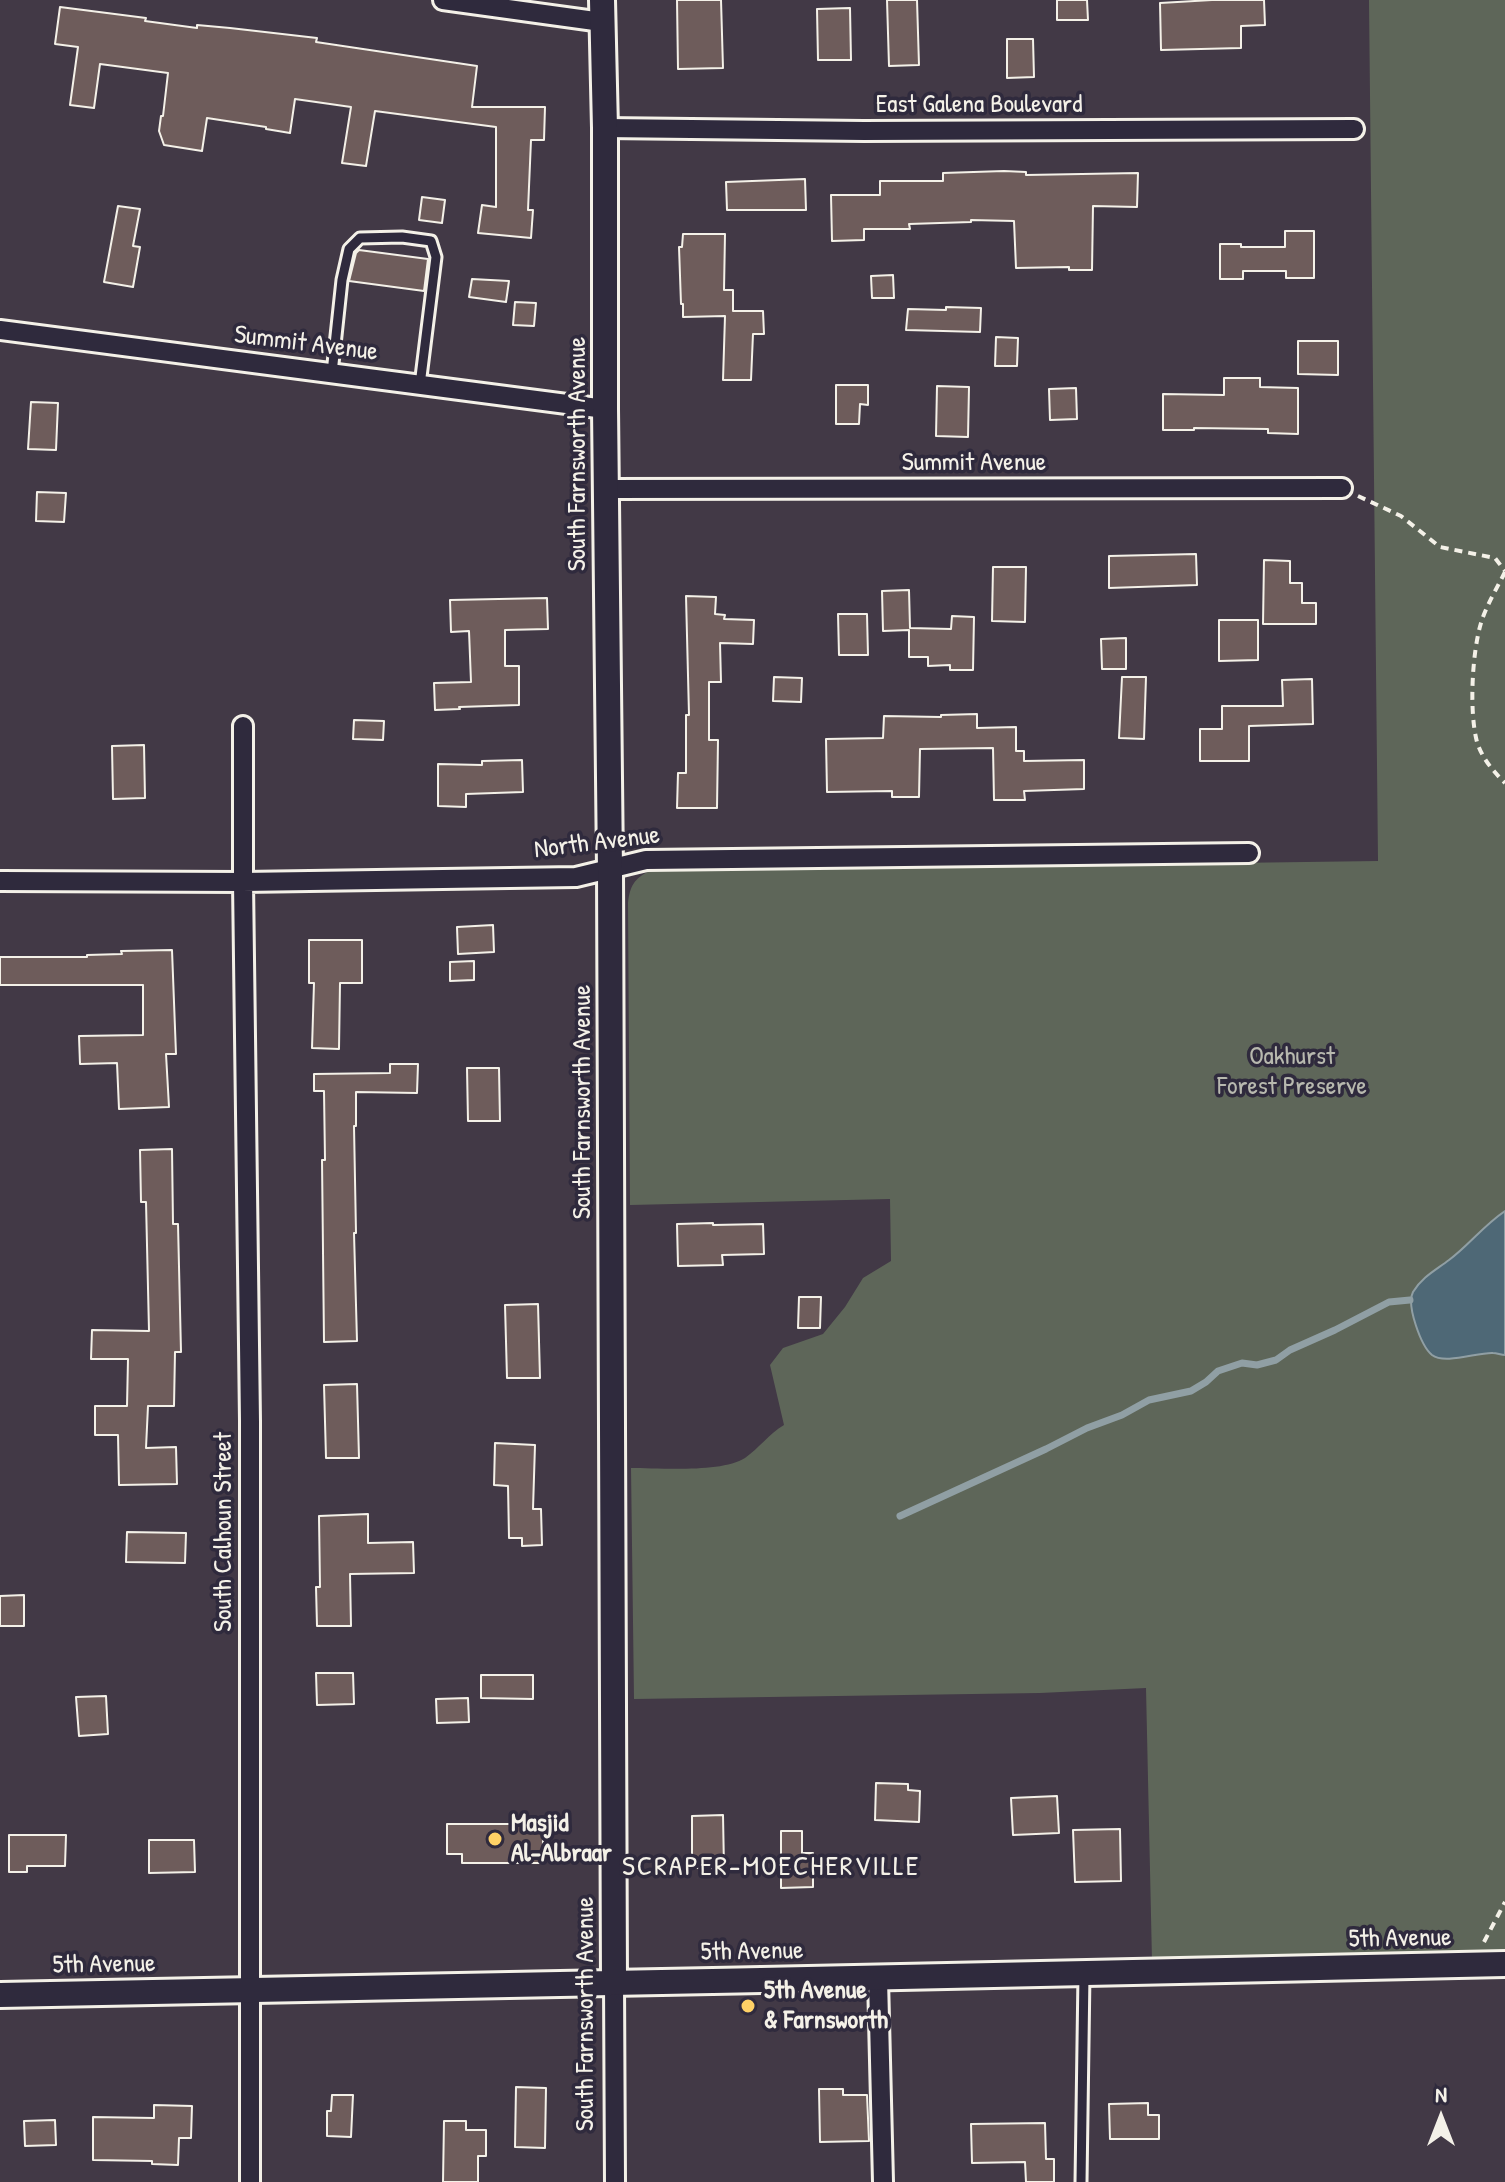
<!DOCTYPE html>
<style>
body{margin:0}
#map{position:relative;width:1505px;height:2182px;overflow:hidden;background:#423946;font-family:"Patrick Hand",sans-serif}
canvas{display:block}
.north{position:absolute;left:1401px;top:2078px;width:80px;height:80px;-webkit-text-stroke:6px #2f2a3d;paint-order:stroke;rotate:0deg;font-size:22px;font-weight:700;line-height:32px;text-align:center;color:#f4f1e8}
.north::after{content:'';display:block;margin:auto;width:28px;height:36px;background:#f4f1e8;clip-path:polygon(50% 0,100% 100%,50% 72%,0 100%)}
</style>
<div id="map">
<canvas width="1505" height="2182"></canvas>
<div class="north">N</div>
</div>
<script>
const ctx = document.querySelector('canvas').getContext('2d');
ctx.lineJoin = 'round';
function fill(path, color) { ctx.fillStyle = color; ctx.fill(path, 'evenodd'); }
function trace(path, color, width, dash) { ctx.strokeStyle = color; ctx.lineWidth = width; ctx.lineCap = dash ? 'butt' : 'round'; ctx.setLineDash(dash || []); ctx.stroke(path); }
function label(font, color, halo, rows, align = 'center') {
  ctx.font = font + ' "Patrick Hand",sans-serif'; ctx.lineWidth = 7; ctx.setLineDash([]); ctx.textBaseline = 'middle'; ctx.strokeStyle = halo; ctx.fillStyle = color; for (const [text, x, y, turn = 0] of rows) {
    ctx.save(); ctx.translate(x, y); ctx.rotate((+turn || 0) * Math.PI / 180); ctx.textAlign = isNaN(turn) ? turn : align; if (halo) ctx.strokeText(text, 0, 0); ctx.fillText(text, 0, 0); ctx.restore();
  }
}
fill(new Path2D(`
 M 1369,0 L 1505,0 L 1505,1950 L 1329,1954 L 1152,1961 L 1146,1688 L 1040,1693 L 634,1699 L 631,1468 C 659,1468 722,1473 745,1458 C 759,1448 769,1434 784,1425 L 770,1365 L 783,1348 L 823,1334 L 845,1307 L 863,1278 L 891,1261 L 890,1199 L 630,1205 L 628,903 C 630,886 634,879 649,871 L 1378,861 Z`), '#5e6659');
const water = new Path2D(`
 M 1505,1211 L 1505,1355 C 1501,1355 1497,1353 1493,1353 C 1478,1352 1445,1365 1432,1355 C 1421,1346 1406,1305 1413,1292 C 1422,1277 1436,1270 1449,1260 C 1469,1245 1484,1225 1505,1211 Z`);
fill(water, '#4e6876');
trace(water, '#909fa4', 2);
trace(new Path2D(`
 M 900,1516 L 1046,1449 L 1087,1428 L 1122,1415 L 1149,1400 L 1191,1391 L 1206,1382 L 1218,1371 L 1242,1363 L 1257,1365 L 1276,1360 L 1290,1350 L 1335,1330 L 1389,1302 L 1410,1300`), '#909fa4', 7);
const building = new Path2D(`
 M 677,0 L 721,0 L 723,68 L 678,69 Z
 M 887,0 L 917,0 L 919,65 L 889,66 Z
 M 1057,0 L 1087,0 L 1088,20 L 1057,20 Z
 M 1212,0 L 1264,0 L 1265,25 L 1241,26 L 1241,48 L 1161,50 L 1160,3 Z
 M 60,7 L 146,18 L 145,21 L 197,28 L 197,25 L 230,28 L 317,38 L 316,42 L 477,66 L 472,107 L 545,107 L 544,140 L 531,140 L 528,210 L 533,210 L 531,238 L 478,233 L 482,205 L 496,207 L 496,127 L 375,111 L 366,166 L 342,163 L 351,107 L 295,99 L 290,133 L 266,129 L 266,127 L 207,118 L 202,151 L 164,145 L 159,131 L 161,116 L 163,116 L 168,73 L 100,64 L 94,108 L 70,105 L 78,47 L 55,44 Z
 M 850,8 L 851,60 L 818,60 L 817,9 Z
 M 1007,39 L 1033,39 L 1034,77 L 1007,78 Z
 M 1004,171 L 1026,172 L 1026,175 L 1138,173 L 1137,207 L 1093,206 L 1092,270 L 1069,270 L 1069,267 L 1016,268 L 1014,221 L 971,220 L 971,222 L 909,224 L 910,229 L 864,229 L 864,240 L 832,241 L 831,195 L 880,195 L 880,181 L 943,181 L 943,173 Z
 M 805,179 L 806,210 L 727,210 L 726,182 Z
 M 422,197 L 445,200 L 442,223 L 419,220 Z
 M 118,206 L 140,209 L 133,246 L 140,247 L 133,287 L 104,282 Z
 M 1285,231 L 1314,231 L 1314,278 L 1286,278 L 1286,271 L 1243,271 L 1243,279 L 1220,279 L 1220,244 L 1241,244 L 1241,247 L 1285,247 Z
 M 683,234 L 725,234 L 724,290 L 733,290 L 733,311 L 763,311 L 764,334 L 753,334 L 751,380 L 723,380 L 725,316 L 683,317 L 683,304 L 681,304 L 679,247 L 682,247 Z
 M 359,250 L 428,259 L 424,291 L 349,281 L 356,253 Z
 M 893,275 L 894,298 L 872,298 L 871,276 Z
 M 472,279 L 509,281 L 506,302 L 469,297 Z
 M 515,302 L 536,303 L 534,326 L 513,325 Z
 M 946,307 L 981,308 L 980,332 L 906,330 L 908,309 L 946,310 Z
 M 996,337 L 1018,338 L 1017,366 L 995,366 Z
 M 1298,341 L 1338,341 L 1338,375 L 1298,374 Z
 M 1224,378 L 1260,378 L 1260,387 L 1298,388 L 1298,434 L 1268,433 L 1268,429 L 1194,428 L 1194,430 L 1163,430 L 1163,394 L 1224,395 Z
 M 836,385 L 868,385 L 868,405 L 860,404 L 859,424 L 836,424 Z
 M 937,386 L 969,387 L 968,437 L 936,436 Z
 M 1076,388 L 1077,419 L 1050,420 L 1049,389 Z
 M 31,402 L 58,403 L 56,450 L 28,449 Z
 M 37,492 L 66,493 L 64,522 L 36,521 Z
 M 1196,554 L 1197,585 L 1109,588 L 1109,556 Z
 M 1264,560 L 1290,561 L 1290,583 L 1302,583 L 1302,603 L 1316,603 L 1316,624 L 1263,624 Z
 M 993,567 L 1026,567 L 1025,622 L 992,621 Z
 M 909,590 L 910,628 L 951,629 L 952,616 L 974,617 L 973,670 L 950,670 L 950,665 L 928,666 L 928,657 L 909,657 L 909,630 L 883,631 L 882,591 Z
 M 686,596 L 716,597 L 715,614 L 725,615 L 724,619 L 754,620 L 753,644 L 720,643 L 721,682 L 709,682 L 709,740 L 718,740 L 717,808 L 677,808 L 678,773 L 686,773 L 686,715 L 689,715 Z
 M 547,598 L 548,629 L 505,630 L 505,666 L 519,666 L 519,705 L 459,707 L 460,709 L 435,710 L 434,683 L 471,682 L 469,631 L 451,632 L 450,600 Z
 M 838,614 L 867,614 L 868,655 L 839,655 Z
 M 1219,620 L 1258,620 L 1258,660 L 1219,661 Z
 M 1126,638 L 1126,669 L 1102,669 L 1101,639 Z
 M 774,677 L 802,678 L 801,702 L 773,701 Z
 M 1122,677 L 1146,677 L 1144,739 L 1119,738 Z
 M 1312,679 L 1313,724 L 1249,726 L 1249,761 L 1200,761 L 1200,729 L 1222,729 L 1222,706 L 1283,706 L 1282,680 Z
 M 977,714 L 977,728 L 1016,727 L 1016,751 L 1024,751 L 1024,761 L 1084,760 L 1084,789 L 1024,791 L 1025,800 L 994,800 L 993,748 L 920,749 L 919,797 L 892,797 L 892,791 L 827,792 L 826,739 L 883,738 L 884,716 L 941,717 L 941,715 Z
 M 354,720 L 384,721 L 383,740 L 353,739 Z
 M 144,745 L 145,798 L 113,799 L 112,746 Z
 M 522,760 L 523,792 L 466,794 L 466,807 L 438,806 L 438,764 L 482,765 L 482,761 Z
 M 493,925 L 494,952 L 458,954 L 457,927 Z
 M 309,940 L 362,940 L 362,983 L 340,983 L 339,1049 L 312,1048 L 314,983 L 309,983 Z
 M 172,950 L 176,1054 L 166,1054 L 169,1107 L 119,1109 L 117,1063 L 80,1064 L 79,1036 L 143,1035 L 143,985 L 0,985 L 0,957 L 87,957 L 87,955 L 122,954 L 121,951 Z
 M 474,961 L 474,980 L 450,981 L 450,962 Z
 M 390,1064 L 418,1064 L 417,1093 L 356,1092 L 356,1126 L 354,1126 L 356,1233 L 354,1233 L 357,1341 L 324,1342 L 322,1160 L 325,1160 L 324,1091 L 314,1091 L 314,1074 L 390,1073 Z
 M 467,1068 L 499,1068 L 500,1121 L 468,1121 Z
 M 172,1149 L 173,1224 L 178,1224 L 181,1352 L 175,1352 L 174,1406 L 148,1406 L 146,1448 L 176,1447 L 177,1484 L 119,1485 L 118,1435 L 95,1435 L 95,1406 L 127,1406 L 128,1359 L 91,1359 L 92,1330 L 149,1331 L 146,1202 L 141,1202 L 140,1150 Z
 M 713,1223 L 713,1225 L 763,1224 L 764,1254 L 722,1255 L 723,1265 L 678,1266 L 677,1224 Z
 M 799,1297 L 821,1297 L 820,1328 L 798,1328 Z
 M 538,1304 L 540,1378 L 507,1378 L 505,1305 Z
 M 357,1384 L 359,1458 L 326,1458 L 324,1385 Z
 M 495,1443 L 535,1445 L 533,1509 L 541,1509 L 542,1545 L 522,1546 L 522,1538 L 509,1538 L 508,1486 L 494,1485 Z
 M 368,1514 L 368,1543 L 413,1542 L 414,1573 L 350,1574 L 351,1626 L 317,1626 L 316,1587 L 320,1587 L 319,1516 Z
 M 127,1532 L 186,1533 L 185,1563 L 126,1562 Z
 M 24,1595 L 24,1626 L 0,1626 L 0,1596 Z
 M 316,1673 L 353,1673 L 354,1704 L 317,1705 Z
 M 481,1675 L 533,1675 L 533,1699 L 481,1698 Z
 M 106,1696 L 108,1734 L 79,1736 L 76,1697 Z
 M 468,1698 L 469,1722 L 437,1723 L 436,1699 Z
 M 876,1783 L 908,1784 L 908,1790 L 920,1791 L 919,1822 L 875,1820 Z
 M 1057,1796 L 1059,1833 L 1013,1835 L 1011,1798 Z
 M 723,1815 L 724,1868 L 692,1868 L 692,1816 Z
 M 447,1824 L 543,1824 L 543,1863 L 462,1863 L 462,1854 L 447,1854 Z
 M 1120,1829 L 1121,1881 L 1075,1882 L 1073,1830 Z
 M 781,1831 L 802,1831 L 802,1853 L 813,1853 L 813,1887 L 781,1888 Z
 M 9,1835 L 66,1835 L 65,1866 L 27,1866 L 27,1872 L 9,1872 Z
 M 149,1840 L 194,1840 L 195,1872 L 149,1873 Z
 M 516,2087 L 546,2088 L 545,2148 L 515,2147 Z
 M 819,2089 L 843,2089 L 843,2095 L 867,2095 L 869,2141 L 820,2142 Z
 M 332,2095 L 353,2095 L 351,2137 L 327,2136 L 327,2111 L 331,2111 Z
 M 1148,2103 L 1148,2115 L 1159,2115 L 1159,2139 L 1110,2139 L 1109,2104 Z
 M 154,2105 L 192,2106 L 191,2138 L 179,2138 L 178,2165 L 152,2164 L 152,2161 L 93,2160 L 93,2117 L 154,2118 Z
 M 55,2120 L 56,2145 L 25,2146 L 24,2121 Z
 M 444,2121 L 466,2121 L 466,2130 L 486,2130 L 486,2156 L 478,2156 L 478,2182 L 443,2182 Z
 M 1045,2123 L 1046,2159 L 1054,2159 L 1054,2182 L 1026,2182 L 1025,2162 L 972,2163 L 971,2124 Z`);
fill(building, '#6e5c5b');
trace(building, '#f4f1e8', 2);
const service = new Path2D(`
 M 332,373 L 342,280 L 349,249 L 360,238 L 402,237 L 431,241 L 436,257 L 420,385
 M 1081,2182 L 1084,1974`);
const minor = new Path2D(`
 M 443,0 L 602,22
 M 605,128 L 864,131 L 1354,129
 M 0,330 L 605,409
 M 606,489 L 1342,488
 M 243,726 L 243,882 L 250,1421 L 250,2182
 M 0,881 L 243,882 L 576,877 L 646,860 L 1249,853
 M 878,1979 L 883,2182
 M 614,1982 L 615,2182`);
const tertiary = new Path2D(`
 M 602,0 L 605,128 L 605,409 L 610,869 L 614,1982
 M 0,1995 C 502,1985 1003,1976 1505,1964`);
trace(service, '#f4f1e8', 15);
trace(minor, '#f4f1e8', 24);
trace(tertiary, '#f4f1e8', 30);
trace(new Path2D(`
 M 1358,496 L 1401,516 L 1440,547 L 1495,558 L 1505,571
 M 1505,572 C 1497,588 1486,606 1481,623 C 1472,653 1469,712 1477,742 C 1482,758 1493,771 1505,783
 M 1484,1942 L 1505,1902`), '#f4f1e8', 4, [8, 6]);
trace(service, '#2f2a3d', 9);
trace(minor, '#2f2a3d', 18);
trace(tertiary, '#2f2a3d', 24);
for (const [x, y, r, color] of [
 [495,1839,8,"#ffd166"],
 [748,2006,8,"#ffd166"]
]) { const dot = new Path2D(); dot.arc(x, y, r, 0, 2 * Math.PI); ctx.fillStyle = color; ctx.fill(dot); trace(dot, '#2f2a3d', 3); }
label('26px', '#f4f1e8', '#2f2a3d', [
 ["East Galena Boulevard",979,105],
 ["Summit Avenue",306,344,7],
 ["South Farnsworth Avenue",578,454,-90],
 ["Summit Avenue",974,463],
 ["North Avenue",597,843,-7],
 ["South Farnsworth Avenue",583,1102,-90],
 ["South Calhoun Street",224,1532,-90],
 ["5th Avenue",1400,1939,-1],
 ["5th Avenue",752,1952,-1],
 ["5th Avenue",104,1965,-1],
 ["South Farnsworth Avenue",586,2014,-90]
]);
label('26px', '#b8b9af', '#2f2a3d', [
 ["Oakhurst",1292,1057],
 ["Forest Preserve",1292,1087]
]);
label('bold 26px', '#f4f1e8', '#2f2a3d', [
 ["Masjid",511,1824],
 ["Al-Albraar",511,1854],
 ["5th Avenue",764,1991],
 ["& Farnsworth",764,2021]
], 'left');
ctx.letterSpacing = '2px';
label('28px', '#f4f1e8', '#2f2a3d', [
 ["SCRAPER-MOECHERVILLE",771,1868]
]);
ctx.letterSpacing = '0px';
</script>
